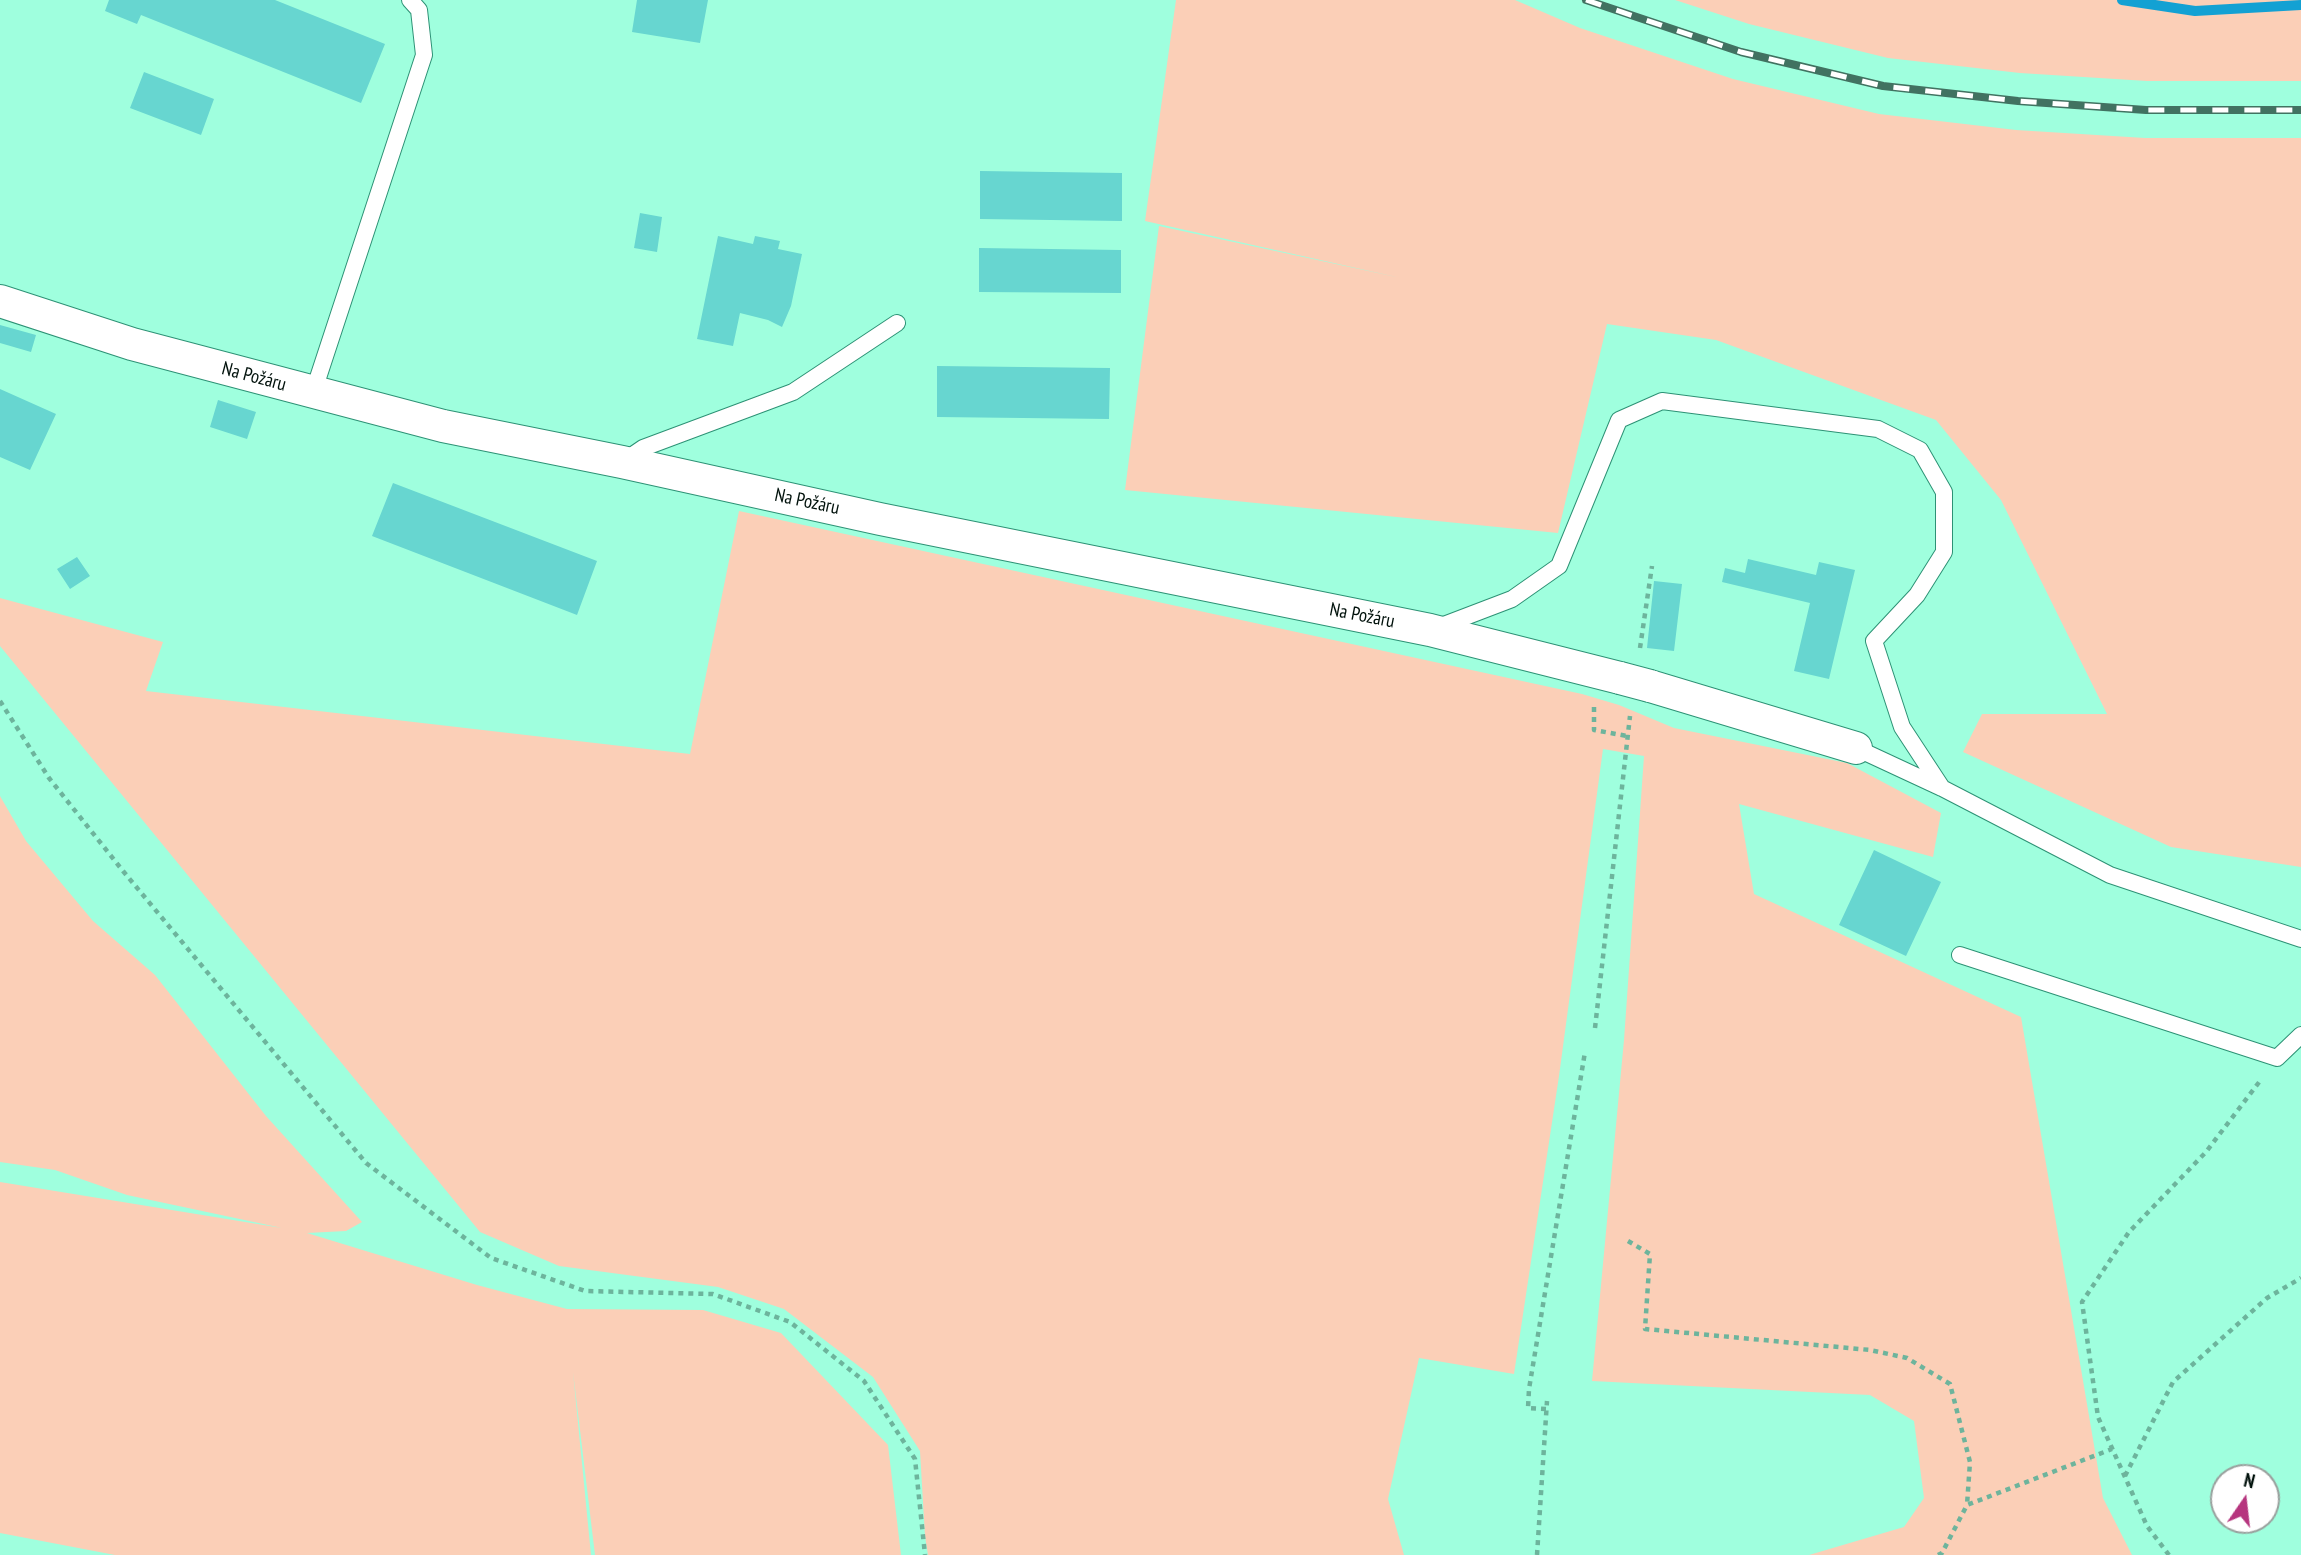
<!DOCTYPE html>
<meta charset="utf-8">
<style>
body{margin:0}
#map{position:relative;width:2301px;height:1555px;overflow:hidden;background:#9fffde;font-family:"PT Sans Narrow",sans-serif}
canvas{display:block}
.north{position:absolute;left:2210px;top:1464px;width:70px;height:70px;box-sizing:border-box;background:#fff;border:2px solid #99a09d;border-radius:50%;rotate:14deg;font-size:19px;font-weight:700;line-height:28px;text-align:center;color:#00110b}
.north::after{content:'';display:block;margin:auto;width:24px;height:32px;background:#b6357e;clip-path:polygon(50% 0,100% 100%,50% 72%,0 100%)}
</style>
<div id="map">
<canvas width="2301" height="1555"></canvas>
<div class="north">N</div>
</div>
<script>
const ctx = document.querySelector('canvas').getContext('2d');
ctx.lineJoin = 'round';
function fill(path, color) { ctx.fillStyle = color; ctx.fill(path, 'evenodd'); }
function trace(path, color, width, dash) { ctx.strokeStyle = color; ctx.lineWidth = width; ctx.lineCap = dash ? 'butt' : 'round'; ctx.setLineDash(dash || []); ctx.stroke(path); }
function label(font, color, halo, rows, align = 'center') {
  ctx.font = font + ' "PT Sans Narrow",sans-serif'; ctx.lineWidth = 5; ctx.setLineDash([]); ctx.textBaseline = 'middle'; ctx.strokeStyle = halo; ctx.fillStyle = color; for (const [text, x, y, turn = 0] of rows) {
    ctx.save(); ctx.translate(x, y); ctx.rotate((+turn || 0) * Math.PI / 180); ctx.textAlign = isNaN(turn) ? turn : align; if (halo) ctx.strokeText(text, 0, 0); ctx.fillText(text, 0, 0); ctx.restore();
  }
}
fill(new Path2D(`
 M 1176,0 L 1515,0 L 1580,28 L 1733,79 L 1879,114 L 2016,130 L 2145,138 L 2301,138 L 2301,867 L 2171,847 L 1963,752 L 1982,714 L 2107,714 L 2001,500 L 1936,420 L 1716,340 L 1607,324 L 1558,533 L 1125,490 L 1159,226 L 1401,278 L 1145,221 Z
 M 1675,0 L 2301,0 L 2301,81 L 2147,81 L 2020,73 L 1888,58 L 1749,24 Z
 M 739,511 L 1582,694 L 1619,705 L 1674,728 L 1847,763 L 1941,813 L 1933,857 L 1739,804 L 1754,894 L 2021,1017 L 2103,1498 L 2132,1555 L 1809,1555 L 1904,1527 L 1924,1498 L 1914,1421 L 1870,1395 L 1592,1381 L 1624,1040 L 1644,756 L 1603,749 L 1559,1076 L 1514,1374 L 1419,1358 L 1388,1499 L 1404,1555 L 928,1555 L 925,1536 L 920,1451 L 873,1377 L 784,1309 L 718,1287 L 559,1266 L 480,1232 L 0,646 L 0,598 L 163,642 L 146,691 L 690,754 Z
 M 0,796 L 26,841 L 93,921 L 155,975 L 266,1116 L 362,1222 L 346,1231 L 307,1233 L 477,1285 L 567,1309 L 703,1310 L 781,1333 L 888,1445 L 901,1555 L 595,1555 L 573,1372 L 591,1555 L 115,1555 L 0,1533 L 0,1182 L 282,1228 L 127,1195 L 55,1170 L 0,1162 Z`), '#fbcfb7');
trace(new Path2D(`
 M 2122,0 L 2195,11 L 2301,5`), '#13a1d3', 10);
fill(new Path2D(`
 M 109,0 L 275,0 L 385,44 L 361,103 L 141,15 L 137,24 L 105,11 Z
 M 637,0 L 708,0 L 700,43 L 632,32 Z
 M 144,72 L 214,99 L 201,135 L 130,108 Z
 M 980,171 L 1122,173 L 1122,221 L 980,219 Z
 M 640,213 L 662,217 L 657,252 L 634,248 Z
 M 718,236 L 753,244 L 755,236 L 780,241 L 778,249 L 802,254 L 791,306 L 782,327 L 768,320 L 740,313 L 733,346 L 697,339 Z
 M 979,248 L 1121,250 L 1121,293 L 979,292 Z
 M 0,325 L 36,335 L 31,352 L 0,343 Z
 M 937,366 L 1110,368 L 1109,419 L 937,417 Z
 M 0,389 L 56,414 L 30,470 L 0,457 Z
 M 218,400 L 256,412 L 247,439 L 210,427 Z
 M 393,483 L 597,561 L 577,615 L 372,536 Z
 M 77,557 L 90,576 L 70,589 L 57,569 Z
 M 1748,559 L 1816,575 L 1819,562 L 1855,570 L 1829,679 L 1794,671 L 1810,603 L 1722,582 L 1725,568 L 1745,573 Z
 M 1654,581 L 1682,584 L 1674,651 L 1647,648 Z
 M 1874,850 L 1941,882 L 1906,956 L 1839,925 Z`), '#67d6d0');
const lane = new Path2D(`
 M 313,393 L 424,55 L 419,10 L 410,0
 M 624,461 L 643,448 L 793,392 L 897,323
 M 1436,628 L 1512,599 L 1559,566 L 1619,420 L 1662,401 L 1878,429 L 1920,450 L 1944,492 L 1944,552 L 1917,595 L 1874,641 L 1902,727 L 1942,788
 M 1856,748 L 1942,788 L 2110,875 L 2301,939
 M 1960,955 L 2277,1058 L 2301,1035`);
const street = new Path2D(`
 M 0,301 L 132,344 L 443,426 L 622,462 L 880,519 L 1430,630 L 1620,678
 M 1650,686 L 1856,748`);
trace(lane, '#2d9275', 18);
trace(street, '#2d9275', 34);
trace(new Path2D(`
 M 1640,648 L 1652,566
 M 0,701 L 49,778 L 123,871 L 366,1163 L 491,1258 L 585,1291 L 713,1294 L 790,1322 L 864,1381 L 915,1459 L 925,1555
 M 1594,707 L 1594,730 L 1627,736
 M 1595,1028 L 1630,716
 M 1628,1241 L 1650,1254 L 1645,1329 L 1870,1350 L 1907,1358 L 1950,1384 L 1970,1462 L 1967,1505
 M 1546,1409 L 1528,1408 L 1529,1389 L 1585,1052
 M 2125,1476 L 2173,1382 L 2267,1298 L 2301,1278
 M 1537,1555 L 1547,1401
 M 1938,1555 L 1942,1553 L 1967,1505 L 2112,1449
 M 2169,1555 L 2147,1526 L 2098,1417 L 2082,1302 L 2129,1232 L 2206,1152 L 2260,1081`), '#6db49c', 4.5, [5, 5]);
trace(lane, '#fff', 16);
trace(street, '#fff', 32);
const rail = new Path2D(`
 M 1586,0 L 1741,52 L 1883,86 L 2018,101 L 2146,110 L 2301,110`);
trace(rail, '#417261', 8);
trace(rail, '#fff', 5, [16]);
const streetBridge = new Path2D(`
 M 1620,678 L 1650,686`);
trace(streetBridge, '#2d9275', 34, []);
trace(streetBridge, '#fff', 32);
label('19px', '#00110b', '#fff', [
 ["Na Požáru",254,377,15],
 ["Na Požáru",807,502,12],
 ["Na Požáru",1362,616,11]
]);
</script>
